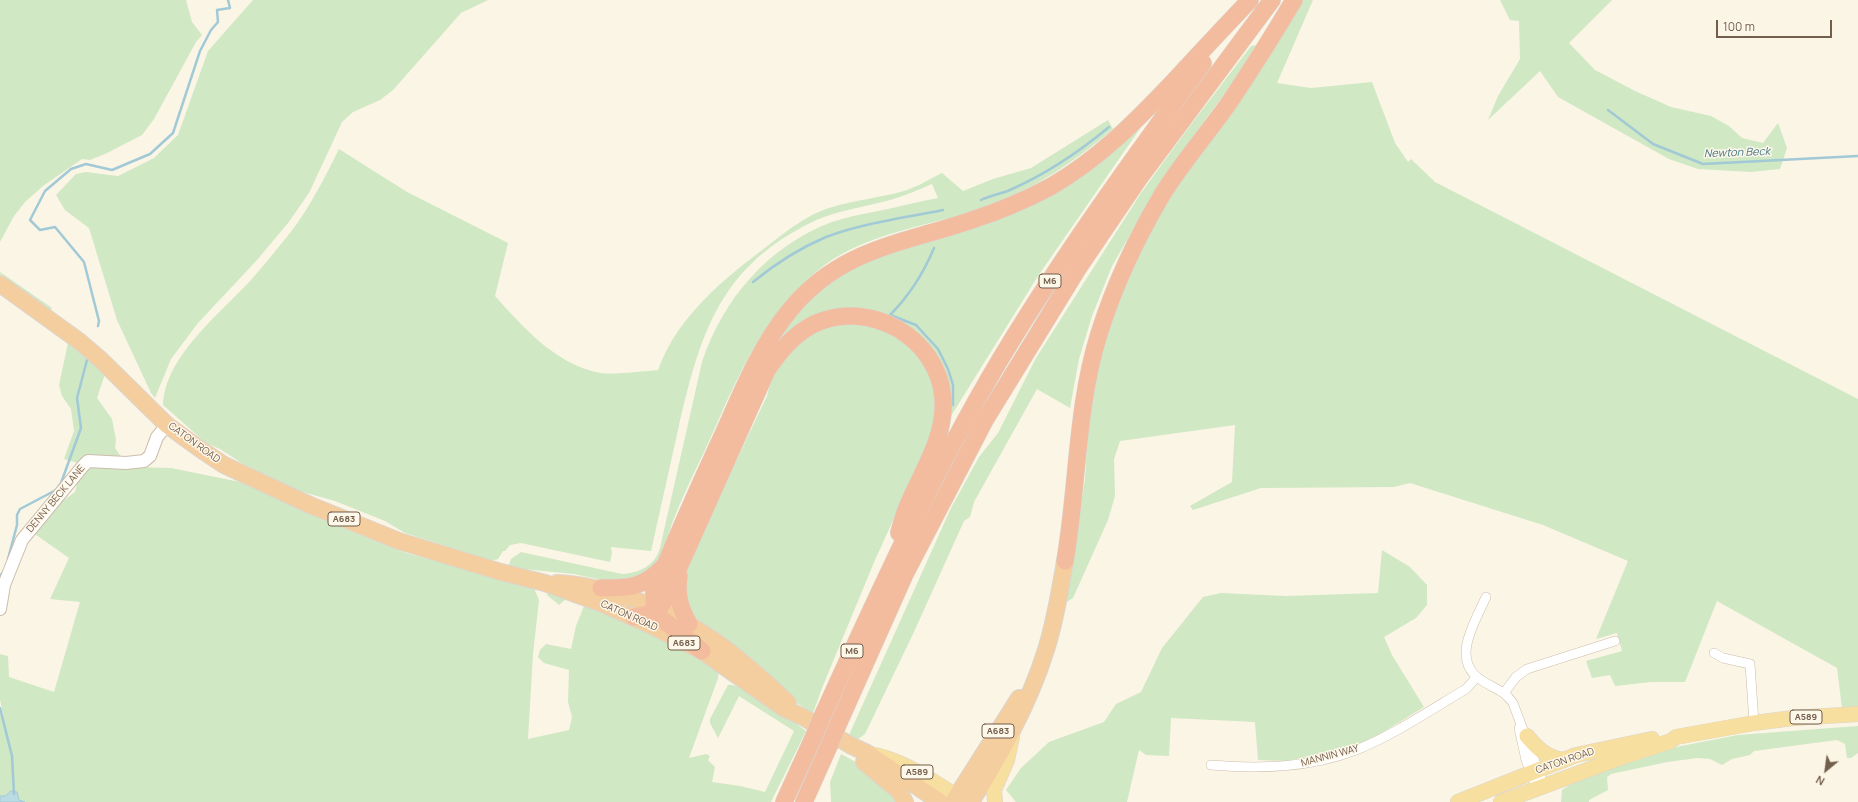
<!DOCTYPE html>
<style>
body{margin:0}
#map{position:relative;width:1858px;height:802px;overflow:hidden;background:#fbf5e5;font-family:Manrope,sans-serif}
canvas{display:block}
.north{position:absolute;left:1806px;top:750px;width:40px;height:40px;-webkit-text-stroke:3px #fef8eb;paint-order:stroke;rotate:209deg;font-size:11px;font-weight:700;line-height:16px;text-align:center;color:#735d4b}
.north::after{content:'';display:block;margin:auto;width:14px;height:18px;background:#735d4b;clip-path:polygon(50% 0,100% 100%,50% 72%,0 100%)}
.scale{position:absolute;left:1716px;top:20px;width:116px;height:18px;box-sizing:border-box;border:2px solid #735d4b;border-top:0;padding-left:5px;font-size:12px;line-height:14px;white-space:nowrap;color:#735d4b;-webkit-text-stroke:3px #fef8eb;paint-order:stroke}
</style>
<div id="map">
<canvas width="1858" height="802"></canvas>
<div class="north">N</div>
<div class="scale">100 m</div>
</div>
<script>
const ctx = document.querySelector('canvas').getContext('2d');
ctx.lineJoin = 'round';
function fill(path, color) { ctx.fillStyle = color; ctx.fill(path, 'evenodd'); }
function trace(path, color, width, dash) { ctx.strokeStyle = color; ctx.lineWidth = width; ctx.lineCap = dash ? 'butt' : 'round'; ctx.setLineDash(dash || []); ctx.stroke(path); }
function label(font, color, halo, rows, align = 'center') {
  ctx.font = font + ' Manrope,sans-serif'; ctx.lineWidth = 3; ctx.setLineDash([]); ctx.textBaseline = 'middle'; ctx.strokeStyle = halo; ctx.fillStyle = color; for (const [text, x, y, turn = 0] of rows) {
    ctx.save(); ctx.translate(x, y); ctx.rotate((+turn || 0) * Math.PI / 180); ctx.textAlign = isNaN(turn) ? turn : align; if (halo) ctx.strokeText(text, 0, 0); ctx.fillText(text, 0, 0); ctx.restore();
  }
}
fill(new Path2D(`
 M 0,0 L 186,0 L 192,22 L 202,35 L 196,42 L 154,119 L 142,135 L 107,153 L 90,160 L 82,159 L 43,186 L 25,202 L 14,216 L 0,242 Z
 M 253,0 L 488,0 L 461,13 L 393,90 L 380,100 L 353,112 L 342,122 L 309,193 L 288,223 L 257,260 L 198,323 L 171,359 L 155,398 L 151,393 L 117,320 L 89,228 L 65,210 L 56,195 L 76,174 L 86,172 L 118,176 L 154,158 L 178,135 L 208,51 Z
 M 1301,0 L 1313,0 L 1277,83 L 1311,88 L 1372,82 L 1395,143 L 1408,162 L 1411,159 L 1435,182 L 1858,399 L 1858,707 L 1842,708 L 1837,668 L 1717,601 L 1685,682 L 1651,682 L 1615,686 L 1610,675 L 1592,678 L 1586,661 L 1622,651 L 1617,633 L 1596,639 L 1628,561 L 1543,525 L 1410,483 L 1394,487 L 1261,488 L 1193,510 L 1190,506 L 1232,482 L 1235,425 L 1120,441 L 1114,459 L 1115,496 L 1108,520 L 1073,598 L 1065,603 L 1085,479 L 1088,429 L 1096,378 L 1108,328 L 1120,294 L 1144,243 L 1167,202 Z
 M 1500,0 L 1612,0 L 1569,43 L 1595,70 L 1635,91 L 1671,107 L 1711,116 L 1729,126 L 1742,138 L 1763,143 L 1778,123 L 1787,148 L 1780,169 L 1751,172 L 1698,169 L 1669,159 L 1558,97 L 1540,71 L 1488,120 L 1498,96 L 1520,59 L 1519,21 L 1510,20 Z
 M 1256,45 L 1241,71 L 1163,178 L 1112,266 L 1092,316 L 1079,359 L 1070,408 L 1037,389 L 974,502 L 970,517 L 964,521 L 913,634 L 865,734 L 858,739 L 849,735 L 951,508 L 979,457 L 998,433 L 1036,358 L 1141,193 L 1186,131 L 1251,46 Z
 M 1148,117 L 1038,276 L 946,424 L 932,354 L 854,312 L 765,356 L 774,341 L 814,294 L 850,267 L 990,220 Z
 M 1108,120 L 1113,129 C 1073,163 1030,192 980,209 C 926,227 861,233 816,272 C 764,317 741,369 714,430 C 704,453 693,474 683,497 C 677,510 671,525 667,539 C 666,543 667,548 665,552 C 661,562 651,571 644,580 L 607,581 L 574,574 L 513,568 L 509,565 L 511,559 L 521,552 L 622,574 C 639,573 655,566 660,548 L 702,362 C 723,299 768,246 832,222 C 850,216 869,213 888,209 C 905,205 921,201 938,198 L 932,184 C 918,190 904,196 890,200 C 861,208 832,211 806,225 C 717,271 699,339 678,430 C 669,470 660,511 651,551 L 611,547 L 612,553 L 610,562 L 521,543 L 510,545 L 505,551 L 503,551 L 498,559 L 492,561 L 405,533 L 385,521 L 335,501 L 303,492 L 290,487 L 243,464 L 220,449 L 206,443 L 163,405 C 165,356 220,314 251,280 C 264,265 277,249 290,233 C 310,207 324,179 339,149 L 407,192 L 508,243 L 495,296 C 524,328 555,364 600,373 C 613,375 644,371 658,370 C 678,315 725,278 770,244 C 788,230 807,215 829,208 C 854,200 879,198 904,191 C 917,187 930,179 942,173 L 963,191 L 993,179 L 1031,168 Z
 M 0,272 L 52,308 L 51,310 L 0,274 Z
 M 851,324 L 880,328 L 908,345 L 927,369 L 935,395 L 936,415 L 931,437 L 875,560 L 822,688 L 813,713 L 798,704 L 769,676 L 699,623 L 690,613 L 680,584 L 698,541 L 767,396 L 772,376 L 790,350 L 823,327 Z
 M 68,343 L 105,374 L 97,398 L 112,419 L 116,440 L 115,448 L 126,464 L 78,463 L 64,459 L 74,431 L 71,409 L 62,396 L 59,385 Z
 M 89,466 L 171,468 L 240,482 L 344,528 L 406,553 L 534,588 L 539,600 L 533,654 L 528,739 L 569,730 L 572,717 L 568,702 L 569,670 L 544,663 L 538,657 L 540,650 L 546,644 L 571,649 L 576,626 L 584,606 L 568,597 L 559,605 L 547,595 L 549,591 C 575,600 603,608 629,619 C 661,633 690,652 719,671 L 718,678 L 689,758 L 706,754 L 710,756 L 708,760 L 715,767 L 712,782 L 740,786 L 765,792 L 794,731 L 739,696 L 718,738 L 710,723 L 710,719 L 728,685 C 742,682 793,721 806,731 L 771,802 L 25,802 L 19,800 L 17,792 L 11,791 L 5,796 L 0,796 L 0,715 L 3,716 L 0,699 L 0,654 L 8,656 L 9,677 L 54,692 L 80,602 L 50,599 L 69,558 L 32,532 L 56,506 L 75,492 L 78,479 Z
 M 1382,550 L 1410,567 L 1427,585 L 1427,605 L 1416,618 L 1384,637 L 1392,655 L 1424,707 L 1375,737 L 1352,748 L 1286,761 L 1258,760 L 1255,722 L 1171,718 L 1169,756 L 1146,755 L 1139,750 L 1127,802 L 1016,802 L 1006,790 L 1021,768 L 1049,742 L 1104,722 L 1116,704 L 1141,692 L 1162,648 L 1203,597 L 1221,593 L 1286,596 L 1378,593 Z
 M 1858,726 L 1858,753 L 1851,758 L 1847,758 L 1845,744 L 1837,740 L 1754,751 L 1750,755 L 1732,759 L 1722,765 L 1710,759 L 1698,758 L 1667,762 L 1611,774 L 1607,777 L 1608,790 L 1589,800 L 1589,802 L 1561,802 L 1562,790 L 1577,780 L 1642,757 L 1681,746 L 1738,735 Z
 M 841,754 L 854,761 L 898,802 L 831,802 L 830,782 Z`), '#d0e8c4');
const water = new Path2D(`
 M 11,791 L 17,792 L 19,800 L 25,802 L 0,802 L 0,796 L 5,796 Z`);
fill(water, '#badae4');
trace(water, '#a1c9d6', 1);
trace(new Path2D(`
 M 1608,110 L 1653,144 L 1703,164 L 1858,156
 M 981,200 C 991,195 1001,194 1010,190 C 1046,174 1079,152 1109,127
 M 934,248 C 924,272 909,296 890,315 L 916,325 L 938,349 L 948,369 L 953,385 L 953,405
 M 753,282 C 775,264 800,248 826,237 C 863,223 904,218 943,210
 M 98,326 L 99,321 L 84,262 L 55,227 L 40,230 L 30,220 L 45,191 L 71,169 L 86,164 L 112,170 L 150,154 L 173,133 L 200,51 L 211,30 L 218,22 L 217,10 L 230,8 L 228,0
 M 8,559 L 17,525 L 17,515 L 20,509 L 56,490 L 61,483 L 81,428 L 77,398 L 87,360
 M 0,576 L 4,571
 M 0,708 L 12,756 L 14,794`), '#a1c9d6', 2.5);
const minor = new Path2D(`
 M 1486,597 C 1475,622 1450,660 1481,680 C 1494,689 1503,689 1513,703 L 1544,786
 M 1714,653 L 1723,658 L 1750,664 L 1754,723
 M 1504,693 L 1516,677 L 1527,669 L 1615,641
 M 1519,728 L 1526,760 L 1537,788
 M 1211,765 C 1260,769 1309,768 1356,750 C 1392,736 1432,709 1466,689 L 1476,678`);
const tertiary = new Path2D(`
 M 0,609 L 4,585 L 22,540 L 83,466 L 88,461 L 126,463 L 144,461 L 150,456 L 157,437 L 167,425`);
const primary = new Path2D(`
 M 1527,736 C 1538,749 1546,757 1563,760
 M 869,754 C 906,760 935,784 967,802
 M 995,802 L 994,790 L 1007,760 L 1012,737
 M 1458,802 L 1576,755 L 1652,739
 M 1501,802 L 1625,756 L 1671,741 L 1676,737 L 1754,723 L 1793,718 L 1858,714`);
const trunk = new Path2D(`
 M 0,284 L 79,341 L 100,359 L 167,425 L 200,449 L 224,465 L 310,505 L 399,541 L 501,572 L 545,583 L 603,604 L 650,625 L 702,651 L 785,709 L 803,717 L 850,745 L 867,753 L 940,802
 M 557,583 C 583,584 606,590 631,598 C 695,620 740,657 788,703
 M 864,762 L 899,791 L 905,802
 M 953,802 L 1019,698
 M 971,802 C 1001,754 1029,704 1046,650 C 1055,621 1060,591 1065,561`);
const motorway = new Path2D(`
 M 1065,561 C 1078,486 1076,407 1099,334 C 1114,286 1136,239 1162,195 C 1182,162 1209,132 1231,100 C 1253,67 1274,34 1294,0
 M 679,576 C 676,594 680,608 689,624
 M 601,588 C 629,588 643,588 663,567
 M 634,617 C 645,615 657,613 663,603 L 767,370 C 780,351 793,335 814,324 C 870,298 938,338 943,398 C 946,439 920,474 906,510 C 903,517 901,525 899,533
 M 702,651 L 657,615 L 654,606 L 654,592 C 676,538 700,484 725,430 C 743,389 761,345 790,310 C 840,249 901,244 969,221 C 997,212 1024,201 1050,187 C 1099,159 1136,121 1174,81 C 1199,54 1224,27 1250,0
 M 821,719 C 880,590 938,460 1012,340 C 1071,244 1137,153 1203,63
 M 836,729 L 905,574 L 985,420 L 1077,270 L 1138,180 L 1272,0
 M 784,802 L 814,736
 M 804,802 L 829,746`);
trace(minor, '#cdbdac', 10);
trace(tertiary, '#cdbdac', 14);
trace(primary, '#dbd5d0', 16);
trace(trunk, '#dbd5d0', 18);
trace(motorway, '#dbd5d0', 18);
trace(minor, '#fff', 9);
trace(tertiary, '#fff', 12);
trace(primary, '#f7dfa0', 15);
trace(trunk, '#f5ce9f', 16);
trace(motorway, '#f3bc9e', 17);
const motorwayBridge = new Path2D(`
 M 814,736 L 821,719
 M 829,746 L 836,729`);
trace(motorwayBridge, '#dbd5d0', 18, []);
trace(motorwayBridge, '#f3bc9e', 17);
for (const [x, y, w] of [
 [1050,281,22],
 [344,519,32],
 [684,643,32],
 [852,651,22],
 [1806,717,32],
 [998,731,32],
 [917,772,32]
]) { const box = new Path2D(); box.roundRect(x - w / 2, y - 7, w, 14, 3); ctx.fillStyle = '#fef8eb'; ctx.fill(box); trace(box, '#735d4b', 1); }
label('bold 9px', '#735d4b', null, [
 ["M6",1050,281],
 ["A683",344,519],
 ["A683",684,643],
 ["M6",852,651],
 ["A589",1806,717],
 ["A683",998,731],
 ["A589",917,772]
]);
label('10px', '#735d4b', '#fef8eb', [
 ["CATON ROAD",194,443,36],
 ["DENNY BECK LANE",56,499,-50],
 ["CATON ROAD",629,616,24],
 ["MANNIN WAY",1330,756,-15],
 ["CATON ROAD",1565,761,-19]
]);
label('italic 11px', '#467585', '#fef8eb', [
 ["Newton Beck",1737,153,-2]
]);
</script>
